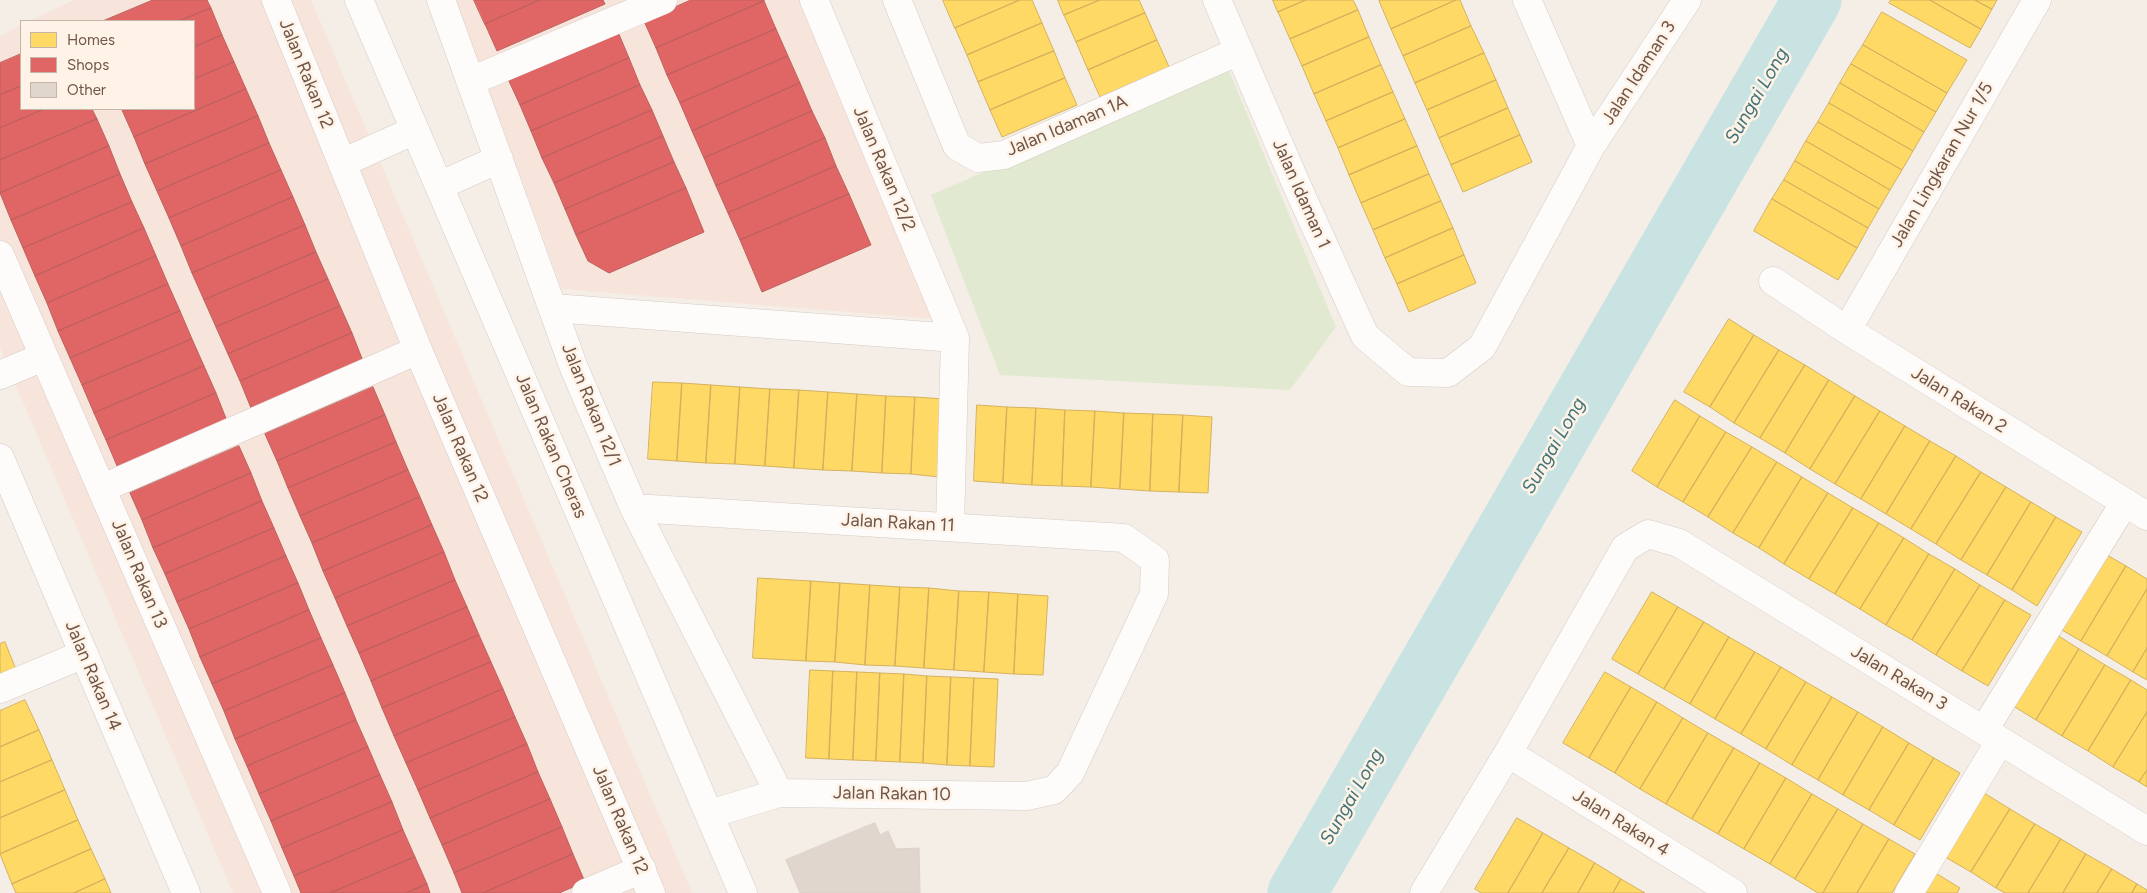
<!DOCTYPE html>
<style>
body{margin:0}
#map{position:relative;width:2147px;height:893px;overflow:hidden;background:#f4eee6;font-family:Figtree,sans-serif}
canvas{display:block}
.legend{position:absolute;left:20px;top:20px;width:175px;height:90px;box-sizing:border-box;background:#fef3e6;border:1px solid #c5b4a7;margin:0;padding:6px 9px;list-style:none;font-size:15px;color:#705549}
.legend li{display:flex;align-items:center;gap:10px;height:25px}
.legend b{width:25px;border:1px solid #c5b4a7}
</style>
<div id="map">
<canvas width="2147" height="893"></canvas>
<ul class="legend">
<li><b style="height:14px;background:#ffd966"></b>Homes</li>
<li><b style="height:14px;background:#e06666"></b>Shops</li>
<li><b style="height:14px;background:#e0d6ce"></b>Other</li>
</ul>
</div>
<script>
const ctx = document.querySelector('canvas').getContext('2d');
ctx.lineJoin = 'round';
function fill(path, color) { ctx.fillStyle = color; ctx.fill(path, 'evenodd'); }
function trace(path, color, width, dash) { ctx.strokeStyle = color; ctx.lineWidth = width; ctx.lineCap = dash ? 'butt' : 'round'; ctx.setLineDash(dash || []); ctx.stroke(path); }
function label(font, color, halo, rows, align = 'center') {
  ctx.font = font + ' Figtree,sans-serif'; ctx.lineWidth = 5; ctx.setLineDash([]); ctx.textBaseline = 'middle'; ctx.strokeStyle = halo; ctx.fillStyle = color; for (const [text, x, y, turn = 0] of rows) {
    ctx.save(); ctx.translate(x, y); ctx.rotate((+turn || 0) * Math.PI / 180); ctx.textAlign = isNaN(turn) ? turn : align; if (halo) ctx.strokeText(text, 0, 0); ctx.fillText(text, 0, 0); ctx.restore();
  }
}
fill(new Path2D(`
 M 74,0 L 311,0 L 692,893 L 233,893 L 0,348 L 0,36 L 21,25 L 21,109 L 194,109 L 194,21 L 30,21 Z
 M 455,0 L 805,0 L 936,319 L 562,289 Z`), '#f7e5dc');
fill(new Path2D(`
 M 1227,66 L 1336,327 L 1290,390 L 1000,375 L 931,195 Z`), '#e1ead1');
const homes = new Path2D(`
 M 943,0 L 1020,0 L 955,28 Z
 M 1020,0 L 1032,0 L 1042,23 L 967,55 L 955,28 Z
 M 1058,0 L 1100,0 L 1064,15 Z
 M 1100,0 L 1139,0 L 1145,13 L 1076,42 L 1064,15 Z
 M 1273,0 L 1306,0 L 1278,12 Z
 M 1306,0 L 1353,0 L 1358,10 L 1290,39 L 1278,12 Z
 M 1382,0 L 1456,0 L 1391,29 L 1379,1 Z
 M 1456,0 L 1460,0 L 1471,26 L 1403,56 L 1391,29 Z
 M 1891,0 L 1930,0 L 1981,29 L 1970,48 L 1889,3 Z
 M 1930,0 L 1975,0 L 1992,9 L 1981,29 Z
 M 1975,0 L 1997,0 L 1992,9 Z
 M 1358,10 L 1369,37 L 1302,66 L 1290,39 Z
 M 1882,12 L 1967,60 L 1947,93 L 1863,45 Z
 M 1145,13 L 1157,40 L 1088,70 L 1076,42 Z
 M 1042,23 L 1054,51 L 978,82 L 967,55 Z
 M 1471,26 L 1484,53 L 1415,83 L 1403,56 Z
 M 1369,37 L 1381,65 L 1314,94 L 1302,66 Z
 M 1157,40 L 1169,67 L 1100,97 L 1088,70 Z
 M 1863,45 L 1947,93 L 1936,112 L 1851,64 Z
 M 1054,51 L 1065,78 L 990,110 L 978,82 Z
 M 1484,53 L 1496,80 L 1427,110 L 1415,83 Z
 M 1851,64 L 1936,112 L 1924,132 L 1840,83 Z
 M 1381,65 L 1393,92 L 1326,121 L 1314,94 Z
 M 1065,78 L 1077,105 L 1002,137 L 990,110 Z
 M 1496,80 L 1508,108 L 1439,138 L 1427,110 Z
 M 1840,83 L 1924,132 L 1913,151 L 1829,103 Z
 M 1393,92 L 1405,119 L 1338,148 L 1326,121 Z
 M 1829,103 L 1913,151 L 1902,170 L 1818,122 Z
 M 1508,108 L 1520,135 L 1451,165 L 1439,138 Z
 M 1405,119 L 1417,146 L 1349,175 L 1338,148 Z
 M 1818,122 L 1902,170 L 1890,190 L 1806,141 Z
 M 1520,135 L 1532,162 L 1463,192 L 1451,165 Z
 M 1806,141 L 1890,190 L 1879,209 L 1795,161 Z
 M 1417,146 L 1429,174 L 1361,203 L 1349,175 Z
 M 1795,161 L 1879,209 L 1868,228 L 1784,180 Z
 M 1429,174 L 1441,201 L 1373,230 L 1361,203 Z
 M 1784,180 L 1868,228 L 1857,248 L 1772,199 Z
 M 1772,199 L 1857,248 L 1838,280 L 1754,231 Z
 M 1441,201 L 1453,228 L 1385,258 L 1373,230 Z
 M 1453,228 L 1464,255 L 1397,284 L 1385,258 Z
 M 1464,255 L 1476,283 L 1409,312 L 1397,284 Z
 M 1729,319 L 1754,335 L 1710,407 L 1684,392 Z
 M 1754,335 L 1779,350 L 1734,423 L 1710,407 Z
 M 1779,350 L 1805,365 L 1760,438 L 1734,423 Z
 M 1805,365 L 1829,380 L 1785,453 L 1760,438 Z
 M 1829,380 L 1855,396 L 1810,469 L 1785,453 Z
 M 653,382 L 682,383 L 677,461 L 648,459 Z
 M 682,383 L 711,385 L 706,463 L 677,461 Z
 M 711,385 L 740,387 L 735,464 L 706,463 Z
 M 740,387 L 770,389 L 765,466 L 735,464 Z
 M 770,389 L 799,390 L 794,468 L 765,466 Z
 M 799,390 L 828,392 L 823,470 L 794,468 Z
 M 828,392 L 857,394 L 852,471 L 823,470 Z
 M 857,394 L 886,396 L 882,473 L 852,471 Z
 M 886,396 L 915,397 L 911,474 L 882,473 Z
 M 1855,396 L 1880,411 L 1835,484 L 1810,469 Z
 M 915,397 L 944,399 L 940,477 L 911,474 Z
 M 1675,400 L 1700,416 L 1657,487 L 1632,471 Z
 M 977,405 L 1007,407 L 1003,483 L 974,481 Z
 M 1007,407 L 1036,408 L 1032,485 L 1003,483 Z
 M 1036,408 L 1065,410 L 1062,486 L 1032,485 Z
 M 1065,410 L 1095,411 L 1091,487 L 1062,486 Z
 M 1095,411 L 1124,413 L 1120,489 L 1091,487 Z
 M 1880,411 L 1905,426 L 1861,499 L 1835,484 Z
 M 1124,413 L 1153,414 L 1150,491 L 1120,489 Z
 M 1153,414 L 1183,415 L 1179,492 L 1150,491 Z
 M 1183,415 L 1212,417 L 1208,493 L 1179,492 Z
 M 1700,416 L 1726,432 L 1683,502 L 1657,487 Z
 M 1905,426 L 1930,441 L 1886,514 L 1861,499 Z
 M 1726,432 L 1752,447 L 1708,517 L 1683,502 Z
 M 1930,441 L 1956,456 L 1911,529 L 1886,514 Z
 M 1752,447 L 1777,462 L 1733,533 L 1708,517 Z
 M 1956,456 L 1981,472 L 1936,544 L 1911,529 Z
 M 1777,462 L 1802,477 L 1759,548 L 1733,533 Z
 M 1981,472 L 2006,487 L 1961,560 L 1936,544 Z
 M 1802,477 L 1828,493 L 1784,564 L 1759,548 Z
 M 2006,487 L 2031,502 L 1987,575 L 1961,560 Z
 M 1828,493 L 1853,508 L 1809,579 L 1784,564 Z
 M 2031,502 L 2056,517 L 2012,590 L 1987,575 Z
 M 1853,508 L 1879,523 L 1835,594 L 1809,579 Z
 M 2056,517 L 2082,532 L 2037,606 L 2012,590 Z
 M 1879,523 L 1904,538 L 1860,609 L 1835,594 Z
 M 1904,538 L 1929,554 L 1886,625 L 1860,609 Z
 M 2100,551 L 2126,566 L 2081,641 L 2055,626 Z
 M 1929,554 L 1955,569 L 1912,640 L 1886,625 Z
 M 2126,566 L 2147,579 L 2147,589 L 2107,656 L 2081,641 Z
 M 1955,569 L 1980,585 L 1936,655 L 1912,640 Z
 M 758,578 L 811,581 L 806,661 L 753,658 Z
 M 811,581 L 840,583 L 835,662 L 806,661 Z
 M 840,583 L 870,585 L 865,665 L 835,662 Z
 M 870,585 L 900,587 L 895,666 L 865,665 Z
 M 1980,585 L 2005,600 L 1962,671 L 1936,655 Z
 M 900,587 L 929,588 L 924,668 L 895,666 Z
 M 929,588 L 959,591 L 954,670 L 924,668 Z
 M 2147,589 L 2147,648 L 2133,672 L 2107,656 Z
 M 959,591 L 989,592 L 984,672 L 954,670 Z
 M 989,592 L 1018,594 L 1014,674 L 984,672 Z
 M 1652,592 L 1678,607 L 1638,674 L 1612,659 Z
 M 1018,594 L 1048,596 L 1043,675 L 1014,674 Z
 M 2005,600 L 2031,615 L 1988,686 L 1962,671 Z
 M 1678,607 L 1704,622 L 1664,689 L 1638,674 Z
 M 1704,622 L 1729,637 L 1690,704 L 1664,689 Z
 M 2054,633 L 2079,649 L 2036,720 L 2010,704 Z
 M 1729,637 L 1755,652 L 1715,719 L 1690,704 Z
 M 5,642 L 17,672 L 0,679 L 0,644 Z
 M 2147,648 L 2147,680 L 2133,672 Z
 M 2079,649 L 2105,665 L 2062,736 L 2036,720 Z
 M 1755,652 L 1781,667 L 1741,734 L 1715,719 Z
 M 2105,665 L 2131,680 L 2088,751 L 2062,736 Z
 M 1781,667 L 1806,682 L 1766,749 L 1741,734 Z
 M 810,670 L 833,671 L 829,759 L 806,758 Z
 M 833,671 L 857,672 L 853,760 L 829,759 Z
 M 857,672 L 880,673 L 876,761 L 853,760 Z
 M 1605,672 L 1631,687 L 1589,758 L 1563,743 Z
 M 880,673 L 904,674 L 900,762 L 876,761 Z
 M 904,674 L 927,676 L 923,763 L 900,762 Z
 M 927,676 L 951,677 L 947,765 L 923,763 Z
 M 951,677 L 974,678 L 970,766 L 947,765 Z
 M 974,678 L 998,679 L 994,767 L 970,766 Z
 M 2131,680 L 2147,690 L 2147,712 L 2113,767 L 2088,751 Z
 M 1806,682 L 1832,697 L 1792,765 L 1766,749 Z
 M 1631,687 L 1657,702 L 1615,773 L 1589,758 Z
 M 1832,697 L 1858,712 L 1818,780 L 1792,765 Z
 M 25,700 L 39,730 L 0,747 L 0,711 Z
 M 1657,702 L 1683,718 L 1640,789 L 1615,773 Z
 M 1858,712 L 1883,727 L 1843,795 L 1818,780 Z
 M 2147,712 L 2147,770 L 2139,782 L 2113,767 Z
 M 1683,718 L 1708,733 L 1666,804 L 1640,789 Z
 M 1883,727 L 1909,743 L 1869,810 L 1843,795 Z
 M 39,730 L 52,760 L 0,782 L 0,747 Z
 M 1708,733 L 1734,748 L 1692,819 L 1666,804 Z
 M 1909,743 L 1934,758 L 1894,825 L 1869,810 Z
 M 1734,748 L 1760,763 L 1718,834 L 1692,819 Z
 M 1934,758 L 1960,773 L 1920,840 L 1894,825 Z
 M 52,760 L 65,790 L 0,818 L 0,782 Z
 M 1760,763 L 1786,778 L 1744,849 L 1718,834 Z
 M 2147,770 L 2147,787 L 2139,782 Z
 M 1786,778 L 1812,794 L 1770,864 L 1744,849 Z
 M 65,790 L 78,820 L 0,854 L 0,818 Z
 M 1984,793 L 2010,809 L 1971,872 L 1945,857 Z
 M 1812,794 L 1838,809 L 1795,879 L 1770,864 Z
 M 1838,809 L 1863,824 L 1823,893 L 1818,893 L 1795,879 Z
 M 2010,809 L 2035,824 L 1996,888 L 1971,872 Z
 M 1517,818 L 1543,833 L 1508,893 L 1481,893 L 1475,889 Z
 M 78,820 L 91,849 L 12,884 L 0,854 Z
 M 1863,824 L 1889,839 L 1857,893 L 1823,893 Z
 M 2035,824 L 2061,839 L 2028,893 L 2005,893 L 1996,888 Z
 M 1543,833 L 1569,848 L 1542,893 L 1508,893 Z
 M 1889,839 L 1915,854 L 1892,893 L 1857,893 Z
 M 2061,839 L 2086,854 L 2063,893 L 2028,893 Z
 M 1569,848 L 1595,863 L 1578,893 L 1542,893 Z
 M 91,849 L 105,879 L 74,893 L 16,893 L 12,884 Z
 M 2086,854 L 2112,869 L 2097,893 L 2063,893 Z
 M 1595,863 L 1621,879 L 1613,893 L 1578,893 Z
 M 2112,869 L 2137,884 L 2132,893 L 2097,893 Z
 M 1934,872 L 1960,888 L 1957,893 L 1922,893 Z
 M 105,879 L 111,893 L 74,893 Z
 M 1621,879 L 1645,893 L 1613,893 Z
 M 2137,884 L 2147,890 L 2147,893 L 2132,893 Z`);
fill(homes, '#ffd966');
trace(homes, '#d4b15d', 1);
const shops = new Path2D(`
 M 153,0 L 207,0 L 211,8 L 179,21 L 103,21 Z
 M 474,0 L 540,0 L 485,24 Z
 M 540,0 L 603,0 L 605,4 L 497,51 L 485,24 Z
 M 691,0 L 764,0 L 764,1 L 656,48 L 644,21 Z
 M 764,1 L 776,29 L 667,75 L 656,48 Z
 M 211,8 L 222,35 L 194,47 L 194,21 L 179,21 Z
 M 776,29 L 788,56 L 680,103 L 667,75 Z
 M 618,32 L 629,58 L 520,105 L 508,79 Z
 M 222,35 L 234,62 L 194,79 L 194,47 Z
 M 21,54 L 21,86 L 0,95 L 0,63 Z
 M 788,56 L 800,83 L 692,131 L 680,103 Z
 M 629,58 L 640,85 L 531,131 L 520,105 Z
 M 234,62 L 246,89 L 134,137 L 122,110 L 194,109 L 194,79 Z
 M 800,83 L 812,111 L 704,158 L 692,131 Z
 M 640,85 L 652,110 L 542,158 L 531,131 Z
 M 21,86 L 21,109 L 44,109 L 0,128 L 0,95 Z
 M 246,89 L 258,116 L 145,164 L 134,137 Z
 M 44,109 L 92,109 L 97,119 L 0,160 L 0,128 Z
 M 652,110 L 663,136 L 554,183 L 542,158 Z
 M 812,111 L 825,138 L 716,186 L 704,158 Z
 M 258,116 L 269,143 L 157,191 L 145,164 Z
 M 97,119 L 109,146 L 0,193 L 0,160 Z
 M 663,136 L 674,162 L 565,209 L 554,183 Z
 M 825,138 L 836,166 L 728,213 L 716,186 Z
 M 269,143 L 281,170 L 169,218 L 157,191 Z
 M 109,146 L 120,174 L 11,220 L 0,193 Z
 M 674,162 L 686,188 L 576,235 L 565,209 Z
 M 836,166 L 849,194 L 740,240 L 728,213 Z
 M 281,170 L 293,197 L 181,246 L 169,218 Z
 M 120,174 L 132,202 L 23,248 L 11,220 Z
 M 686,188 L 704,232 L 609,273 L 588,261 L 576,235 Z
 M 849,194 L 871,245 L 762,292 L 740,240 Z
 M 293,197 L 305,225 L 192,273 L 181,246 Z
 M 132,202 L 144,228 L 35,276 L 23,248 Z
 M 305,225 L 316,252 L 204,300 L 192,273 Z
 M 144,228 L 156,256 L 47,303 L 35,276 Z
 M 316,252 L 328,279 L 216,327 L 204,300 Z
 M 156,256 L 168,284 L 58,331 L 47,303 Z
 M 328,279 L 340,306 L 228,354 L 216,327 Z
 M 168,284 L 180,311 L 70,358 L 58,331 Z
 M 340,306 L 352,333 L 240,381 L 228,354 Z
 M 180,311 L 192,339 L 82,385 L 70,358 Z
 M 352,333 L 363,361 L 251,408 L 240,381 Z
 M 192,339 L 204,366 L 94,413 L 82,385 Z
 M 204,366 L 216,393 L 106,440 L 94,413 Z
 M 373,387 L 385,415 L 277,461 L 265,434 Z
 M 216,393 L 227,421 L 118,468 L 106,440 Z
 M 385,415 L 396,442 L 288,488 L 277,461 Z
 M 396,442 L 408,470 L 300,516 L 288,488 Z
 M 239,446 L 251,473 L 142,520 L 130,493 Z
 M 408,470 L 420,497 L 312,543 L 300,516 Z
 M 251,473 L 262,501 L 153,548 L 142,520 Z
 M 420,497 L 432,525 L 323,571 L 312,543 Z
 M 262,501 L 274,528 L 165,574 L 153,548 Z
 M 432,525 L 444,552 L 335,598 L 323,571 Z
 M 274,528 L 286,556 L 177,602 L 165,574 Z
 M 444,552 L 455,580 L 347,626 L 335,598 Z
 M 286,556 L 298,583 L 189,629 L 177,602 Z
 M 455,580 L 467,607 L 359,653 L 347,626 Z
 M 298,583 L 309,610 L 200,657 L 189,629 Z
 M 467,607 L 479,635 L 371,681 L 359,653 Z
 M 309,610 L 321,638 L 212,684 L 200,657 Z
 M 479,635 L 491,662 L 382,708 L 371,681 Z
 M 321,638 L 333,665 L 224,711 L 212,684 Z
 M 491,662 L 503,689 L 394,736 L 382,708 Z
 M 333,665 L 345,693 L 235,739 L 224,711 Z
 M 503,689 L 515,717 L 406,763 L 394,736 Z
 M 345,693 L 356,720 L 247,766 L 235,739 Z
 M 515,717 L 527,744 L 418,790 L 406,763 Z
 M 356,720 L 368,747 L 259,794 L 247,766 Z
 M 527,744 L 538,772 L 430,818 L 418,790 Z
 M 368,747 L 380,775 L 271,821 L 259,794 Z
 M 538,772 L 550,799 L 442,845 L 430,818 Z
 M 380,775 L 392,802 L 282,848 L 271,821 Z
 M 550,799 L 562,827 L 454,873 L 442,845 Z
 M 392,802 L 403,830 L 294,876 L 282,848 Z
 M 562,827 L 573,854 L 483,893 L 462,893 L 454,873 Z
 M 403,830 L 415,857 L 330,893 L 301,893 L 294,876 Z
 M 573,854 L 585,882 L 559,893 L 483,893 Z
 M 415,857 L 427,884 L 406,893 L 330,893 Z
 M 427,884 L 430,893 L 406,893 Z`);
fill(shops, '#e06666');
trace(shops, '#be615d', 1);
trace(new Path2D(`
 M 1297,893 L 1812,0`), '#c9e3e3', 59);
const building = new Path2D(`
 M 875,823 L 880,835 L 888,831 L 896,849 L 919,848 L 920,893 L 800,893 L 786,860 Z`);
fill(building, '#e0d6ce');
trace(building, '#ddd1c9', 1);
const minor = new Path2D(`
 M 276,0 L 418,350 L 651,893
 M 359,0 L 743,893
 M 441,0 L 574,368 L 634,508 L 779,793
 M 814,0 L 955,338 L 950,526
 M 897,0 L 957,146 L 978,158 L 1004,155 L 1239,51
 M 1217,0 L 1297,186 L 1365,336 L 1408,372 L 1448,373 L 1482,347 L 1591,146 L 1687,0
 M 1527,0 L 1591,146
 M 471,81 L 663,0
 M 342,163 L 415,130
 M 439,186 L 499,159
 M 0,255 L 277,893
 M 1773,281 L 1847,330 L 2147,516
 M 553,308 L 955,338
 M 1847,330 L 2037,0
 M 0,375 L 43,357
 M 0,458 L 186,893
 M 103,488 L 418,350
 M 634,508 L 1124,538 L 1155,560 L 1154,594 L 1070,773 L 1054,790 L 1027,796 L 779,793 L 710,814
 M 0,689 L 84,654
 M 1984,730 L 2125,502
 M 1508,753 L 1733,893
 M 586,893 L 642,869
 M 1424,893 L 1508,753 L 1625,548 L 1648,534 L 1679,543 L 2147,831
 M 1909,893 L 2000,741`);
trace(minor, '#d6cbc4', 29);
trace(minor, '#fdfcfb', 28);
label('18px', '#705549', '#fef3e6', [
 ["Jalan Idaman 3",1639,73,-57],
 ["Jalan Rakan 12",306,74,68],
 ["Jalan Idaman 1A",1067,126,-23],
 ["Jalan Lingkaran Nur 1/5",1942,165,-60],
 ["Jalan Rakan 12/2",884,169,67],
 ["Jalan Idaman 1",1301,194,66],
 ["Jalan Rakan 2",1959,400,32],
 ["Jalan Rakan 12/1",591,405,68],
 ["Jalan Rakan Cheras",551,446,67],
 ["Jalan Rakan 12",460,448,67],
 ["Jalan Rakan 11",898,523,3],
 ["Jalan Rakan 13",139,574,67],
 ["Jalan Rakan 14",93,676,67],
 ["Jalan Rakan 3",1899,678,31],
 ["Jalan Rakan 10",892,794,1],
 ["Jalan Rakan 12",620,820,67],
 ["Jalan Rakan 4",1621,823,32]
]);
label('italic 19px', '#42757b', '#fef3e6', [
 ["Sungai Long",1757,96,-60],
 ["Sungai Long",1554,446,-60],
 ["Sungai Long",1352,797,-60]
]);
</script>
